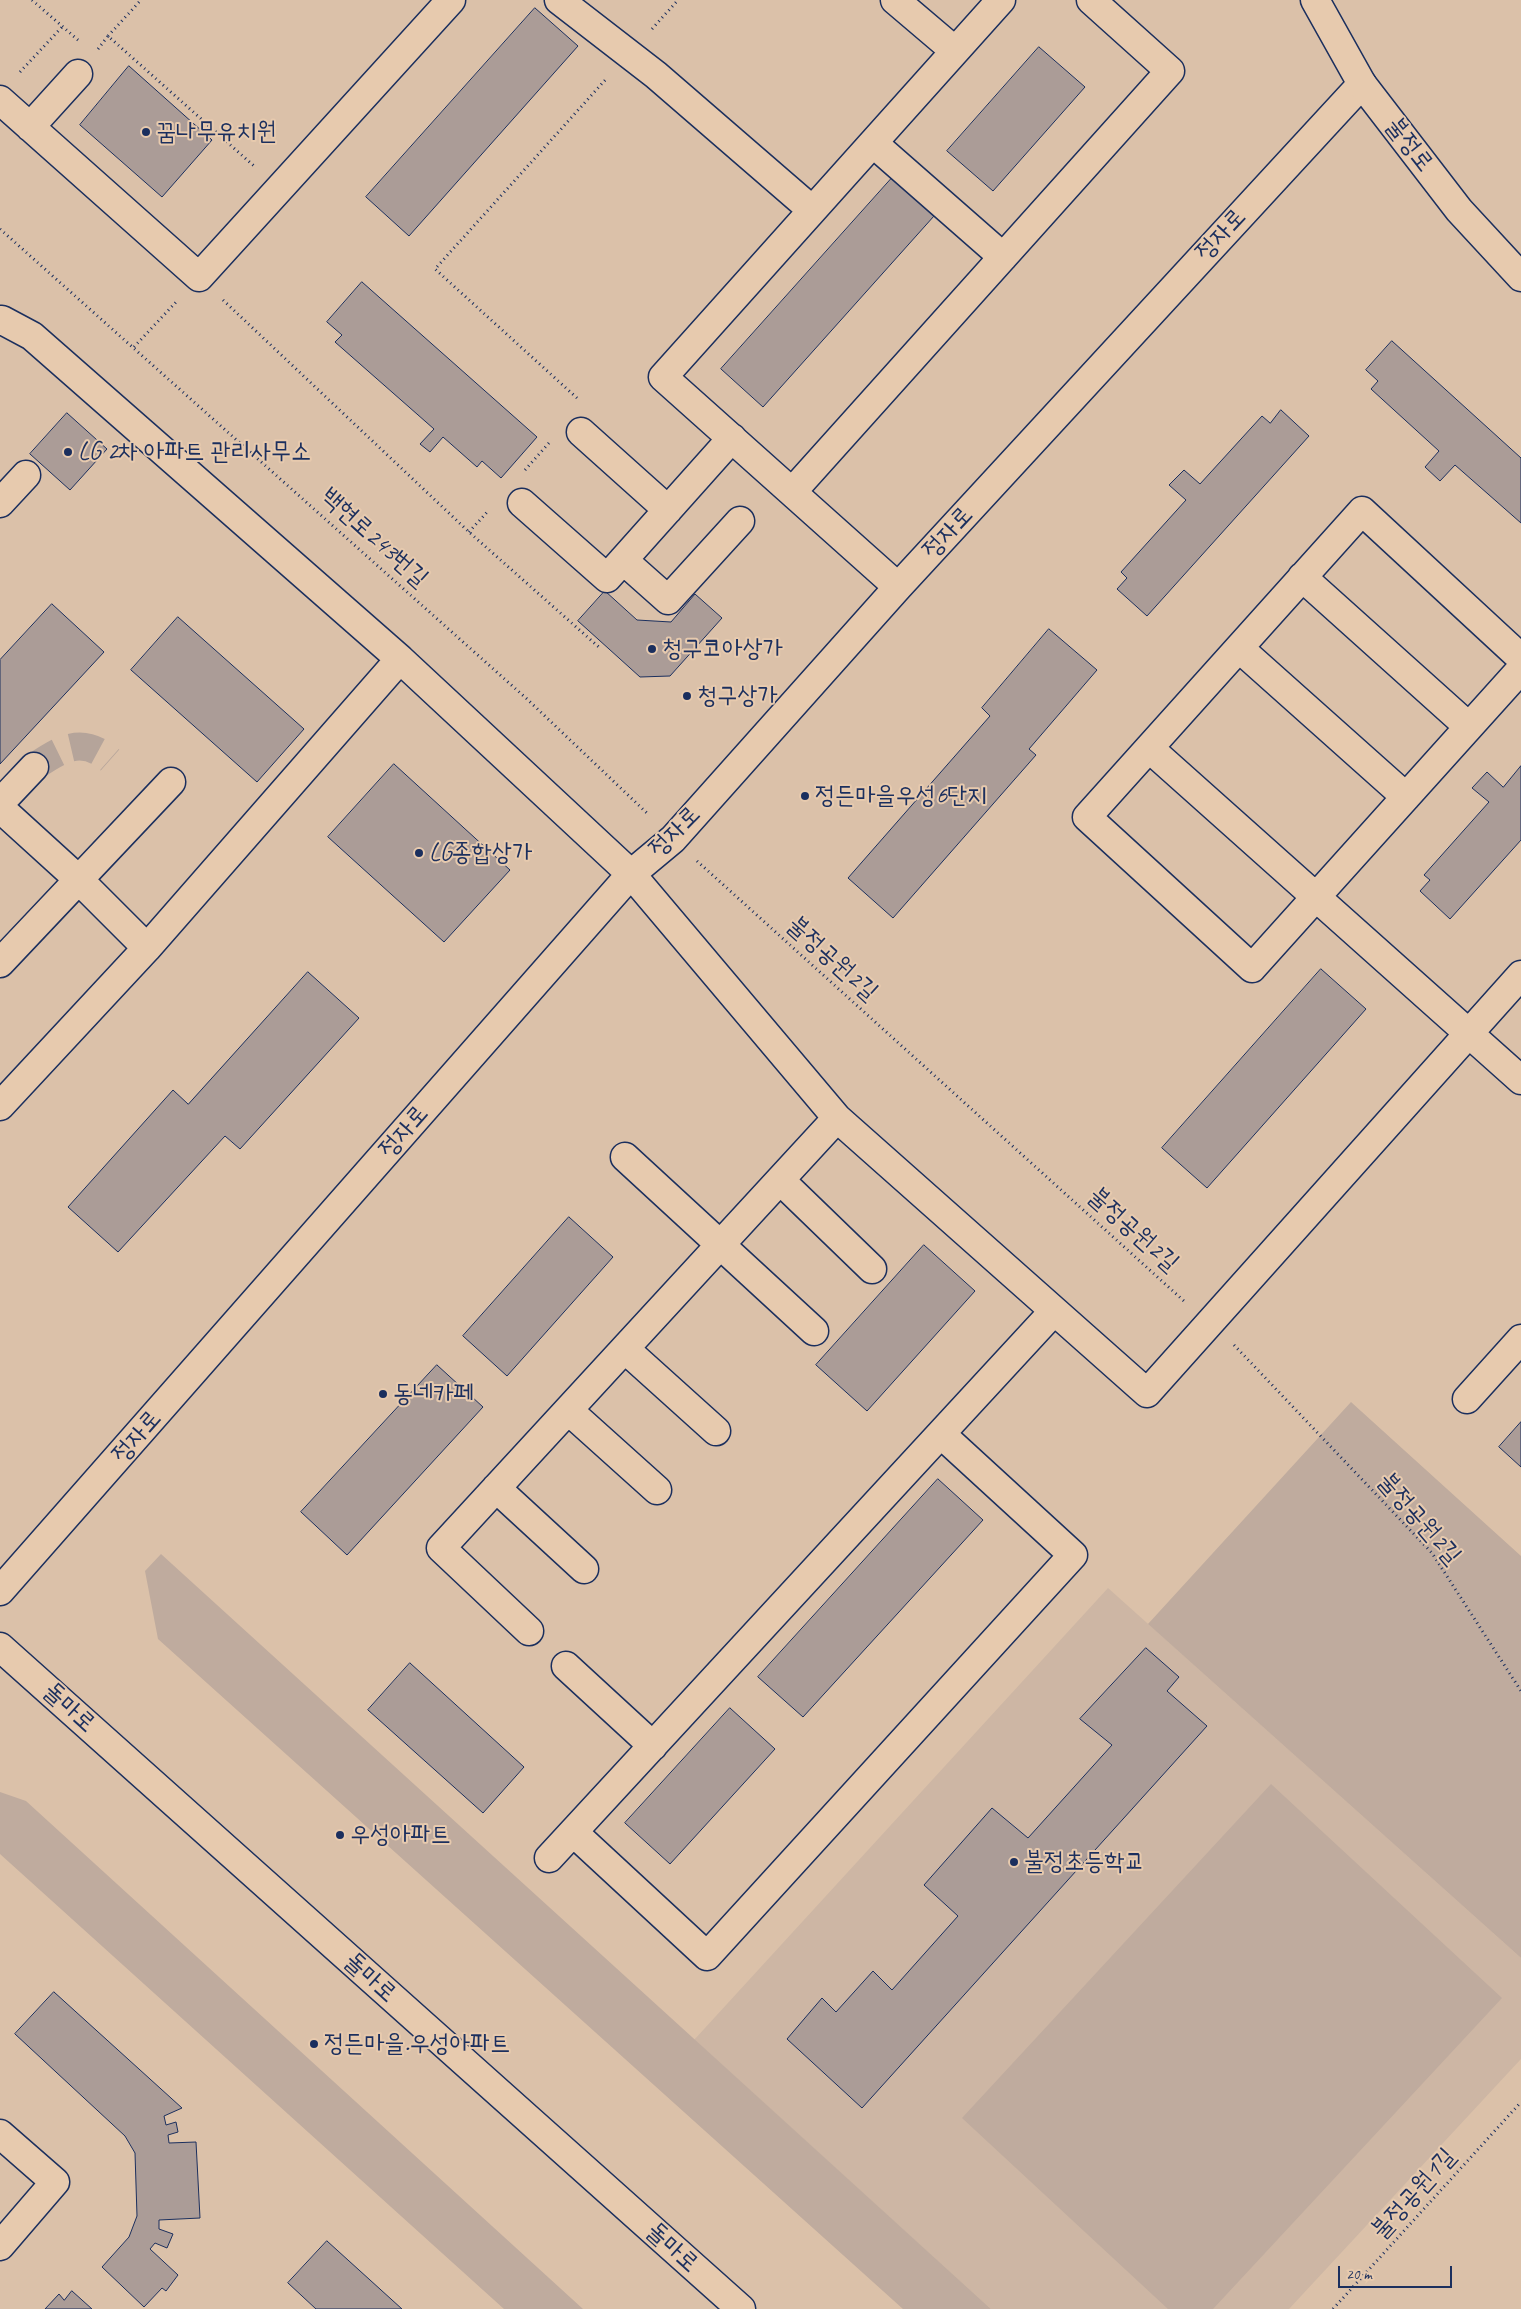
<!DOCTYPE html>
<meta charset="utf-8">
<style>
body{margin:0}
#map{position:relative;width:1521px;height:2309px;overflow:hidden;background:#dbc1a9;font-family:Caveat,sans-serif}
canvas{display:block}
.scale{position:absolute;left:1338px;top:2266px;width:114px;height:22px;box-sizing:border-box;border:2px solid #1b2f5e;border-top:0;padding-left:6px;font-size:15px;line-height:18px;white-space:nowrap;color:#1b2f5e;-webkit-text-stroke:4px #e7caae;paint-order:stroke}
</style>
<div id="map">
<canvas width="1521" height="2309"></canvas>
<div class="scale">20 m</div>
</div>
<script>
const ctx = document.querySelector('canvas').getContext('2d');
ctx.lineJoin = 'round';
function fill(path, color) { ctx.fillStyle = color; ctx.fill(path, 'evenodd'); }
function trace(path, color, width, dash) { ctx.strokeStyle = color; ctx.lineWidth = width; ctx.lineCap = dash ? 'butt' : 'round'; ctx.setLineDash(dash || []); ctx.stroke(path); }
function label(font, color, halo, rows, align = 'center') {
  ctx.font = font + ' Caveat,"Poor Story",sans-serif'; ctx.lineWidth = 4; ctx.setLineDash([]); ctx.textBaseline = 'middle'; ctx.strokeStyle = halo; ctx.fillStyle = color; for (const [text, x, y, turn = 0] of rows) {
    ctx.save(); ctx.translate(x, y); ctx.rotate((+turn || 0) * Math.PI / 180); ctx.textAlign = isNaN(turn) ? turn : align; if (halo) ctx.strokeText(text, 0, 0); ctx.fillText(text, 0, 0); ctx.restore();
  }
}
fill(new Path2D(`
 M 1108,1588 L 1521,1958 L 1521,2059 L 1289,2309 L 991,2309 L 694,2040 Z`), '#cdb6a4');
fill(new Path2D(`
 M 1351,1402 L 1521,1556 L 1521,1958 L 1148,1624 Z
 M 161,1554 L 991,2309 L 903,2309 L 158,1639 L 145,1571 Z
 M 1271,1784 L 1502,1998 L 1213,2309 L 1168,2309 L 962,2118 Z
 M 0,1792 L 26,1801 L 583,2309 L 504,2309 L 0,1854 Z`), '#bfab9e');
const building = new Path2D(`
 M 535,8 L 578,46 L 409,236 L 366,197 Z
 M 1039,47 L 1085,87 L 993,191 L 947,151 Z
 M 129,66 L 212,140 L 162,197 L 80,125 Z
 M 892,178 L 934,216 L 763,407 L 721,369 Z
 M 362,282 L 537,437 L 501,478 L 482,461 L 477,467 L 443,437 L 430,452 L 420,444 L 434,429 L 335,342 L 342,335 L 327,322 Z
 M 1392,341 L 1521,458 L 1521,523 L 1455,465 L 1440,481 L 1425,467 L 1439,451 L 1371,389 L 1378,381 L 1366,370 Z
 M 1281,410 L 1309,436 L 1147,616 L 1117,589 L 1127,578 L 1121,572 L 1186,500 L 1169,485 L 1184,470 L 1200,484 L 1262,416 L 1270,423 Z
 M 67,413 L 107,449 L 70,490 L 30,454 Z
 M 605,591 L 637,620 L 671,622 L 695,594 L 722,618 L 670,676 L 640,677 L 578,621 Z
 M 52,604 L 104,652 L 0,764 L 0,660 Z
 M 178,617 L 304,729 L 257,782 L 131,670 Z
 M 1049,629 L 1097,670 L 1029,749 L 1036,755 L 893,918 L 848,878 L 990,716 L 982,708 Z
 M 394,764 L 510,870 L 444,942 L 328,837 Z
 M 1521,766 L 1521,840 L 1450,919 L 1420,891 L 1430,880 L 1424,875 L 1489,802 L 1472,788 L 1487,772 L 1503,787 Z
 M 1321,969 L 1366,1009 L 1207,1188 L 1162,1148 Z
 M 308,972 L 359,1018 L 240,1149 L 225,1136 L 118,1252 L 68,1207 L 173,1090 L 188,1104 Z
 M 569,1217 L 613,1257 L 507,1376 L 463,1336 Z
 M 924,1245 L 975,1291 L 867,1411 L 816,1365 Z
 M 437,1365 L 483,1407 L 347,1555 L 301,1512 Z
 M 1521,1422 L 1521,1467 L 1499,1447 Z
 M 938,1479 L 983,1520 L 803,1717 L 758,1677 Z
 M 1146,1648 L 1179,1677 L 1167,1691 L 1207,1726 L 862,2108 L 787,2039 L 822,1998 L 836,2012 L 873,1971 L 892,1990 L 958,1916 L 924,1885 L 992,1808 L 1028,1838 L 1112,1745 L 1080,1719 Z
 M 410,1663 L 524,1767 L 483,1813 L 368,1710 Z
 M 730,1708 L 775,1749 L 670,1864 L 625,1823 Z
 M 54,1992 L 182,2108 L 164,2116 L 166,2125 L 176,2122 L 178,2132 L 168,2135 L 169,2143 L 196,2142 L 200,2218 L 159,2220 L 159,2229 L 173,2234 L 167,2248 L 155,2243 L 150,2249 L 178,2275 L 166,2291 L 162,2288 L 144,2307 L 102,2267 L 129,2237 L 137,2216 L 135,2153 L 125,2136 L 15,2034 Z
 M 327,2241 L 402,2309 L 316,2309 L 288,2283 Z
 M 72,2291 L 92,2309 L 45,2309 L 59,2294 L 64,2300 Z`);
fill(building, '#ab9c97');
trace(building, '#1b2f5e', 1);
trace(new Path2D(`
 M 34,767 C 61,749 82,735 110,760`), '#b5a49a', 28, [28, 14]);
const minor = new Path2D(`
 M 559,0 L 656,75 L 812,210
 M 895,0 L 955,51
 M 0,100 L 199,277 L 451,0
 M 30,127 L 78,74
 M 873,143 L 1003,257
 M 0,321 L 2,320 L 32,336 L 400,659 L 631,874 L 837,1118 L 1147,1393 L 1521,975
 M 581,432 L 668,510
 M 792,492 L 1170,71 L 1091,0
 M 0,503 L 26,475
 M 522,503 L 607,578 L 732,438
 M 623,560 L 668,600 L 740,521
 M 1302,577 L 1469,727
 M 898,587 L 663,377 L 1001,0
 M 1239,648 L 1406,797
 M 1521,658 L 1362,511 L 1087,817 L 1252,968 L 1521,669
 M 1149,748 L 1521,1080
 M 0,803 L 34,767
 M 0,808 L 78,879 L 147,948
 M 0,963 L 171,782
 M 0,1106 L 147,948 L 400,659
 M 625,1157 L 814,1331
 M 780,1180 L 872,1269
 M 625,1349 L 716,1431
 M 1467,1399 L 1521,1339
 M 568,1410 L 657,1490
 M 496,1488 L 584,1569
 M 0,1591 L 631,874 L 673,839 L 898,587 L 1362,84
 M 529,1631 L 441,1548 L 837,1118
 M 566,1666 L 653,1746
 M 573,1832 L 707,1956 L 1073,1555 L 941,1434
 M 549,1858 L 1054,1311
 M 0,2134 L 55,2182 L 0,2246`);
const major = new Path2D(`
 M 1315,0 L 1362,84 L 1459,210 L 1521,277
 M 0,1647 L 741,2309`);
trace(minor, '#1b2f5e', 31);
trace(major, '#1b2f5e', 31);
trace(new Path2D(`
 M 32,0 L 78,40
 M 652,29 L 678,0
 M 108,36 L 141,0
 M 98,49 L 108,36 L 254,166
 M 20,72 L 62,27
 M 0,229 L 527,699 L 649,815
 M 223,300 L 469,532 L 601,649
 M 134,347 L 177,301
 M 577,398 L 435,269 L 607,78
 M 525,470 L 549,443
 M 469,532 L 489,510
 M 697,861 L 1184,1301
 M 1234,1345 L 1432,1553 L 1521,1691
 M 1333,2309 L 1521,2102`), '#1b2f5e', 3, [1, 4]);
trace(minor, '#e7caae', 28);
trace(major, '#e7caae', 28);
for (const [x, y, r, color] of [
 [146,132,5,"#1b2f5e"],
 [68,452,5,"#1b2f5e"],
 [652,649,5,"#1b2f5e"],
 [687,696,5,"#1b2f5e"],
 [805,796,5,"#1b2f5e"],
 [419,853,5,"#1b2f5e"],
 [383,1394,5,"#1b2f5e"],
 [340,1835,5,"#1b2f5e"],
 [1014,1862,5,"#1b2f5e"],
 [314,2044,5,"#1b2f5e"]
]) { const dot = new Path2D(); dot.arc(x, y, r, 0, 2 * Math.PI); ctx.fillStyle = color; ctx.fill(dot); trace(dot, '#e7caae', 2); }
label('25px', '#1b2f5e', '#e7caae', [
 ["꿈나무유치원",156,132],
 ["LG 2차 아파트 관리사무소",78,452],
 ["청구코아상가",662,649],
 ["청구상가",697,696],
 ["정든마을우성6단지",815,796],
 ["LG종합상가",429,853],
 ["동네카페",393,1394],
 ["우성아파트",350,1835],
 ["불정초등학교",1024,1862],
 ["정든마을.우성아파트",324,2044]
], 'left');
label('25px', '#1b2f5e', '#e7caae', [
 ["불정로",1409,145,52],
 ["정자로",1221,235,-47],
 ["정자로",948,533,-47],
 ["백현로243번길",374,538,42],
 ["정자로",675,832,-45],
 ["불정공원2길",832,959,42],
 ["정자로",404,1132,-49],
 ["불정공원2길",1133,1230,42],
 ["정자로",137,1437,-49],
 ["불정공원2길",1419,1519,49],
 ["돌마로",69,1708,42],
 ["돌마로",370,1978,42],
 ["불정공원1길",1414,2194,-48],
 ["돌마로",672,2248,42]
]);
</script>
